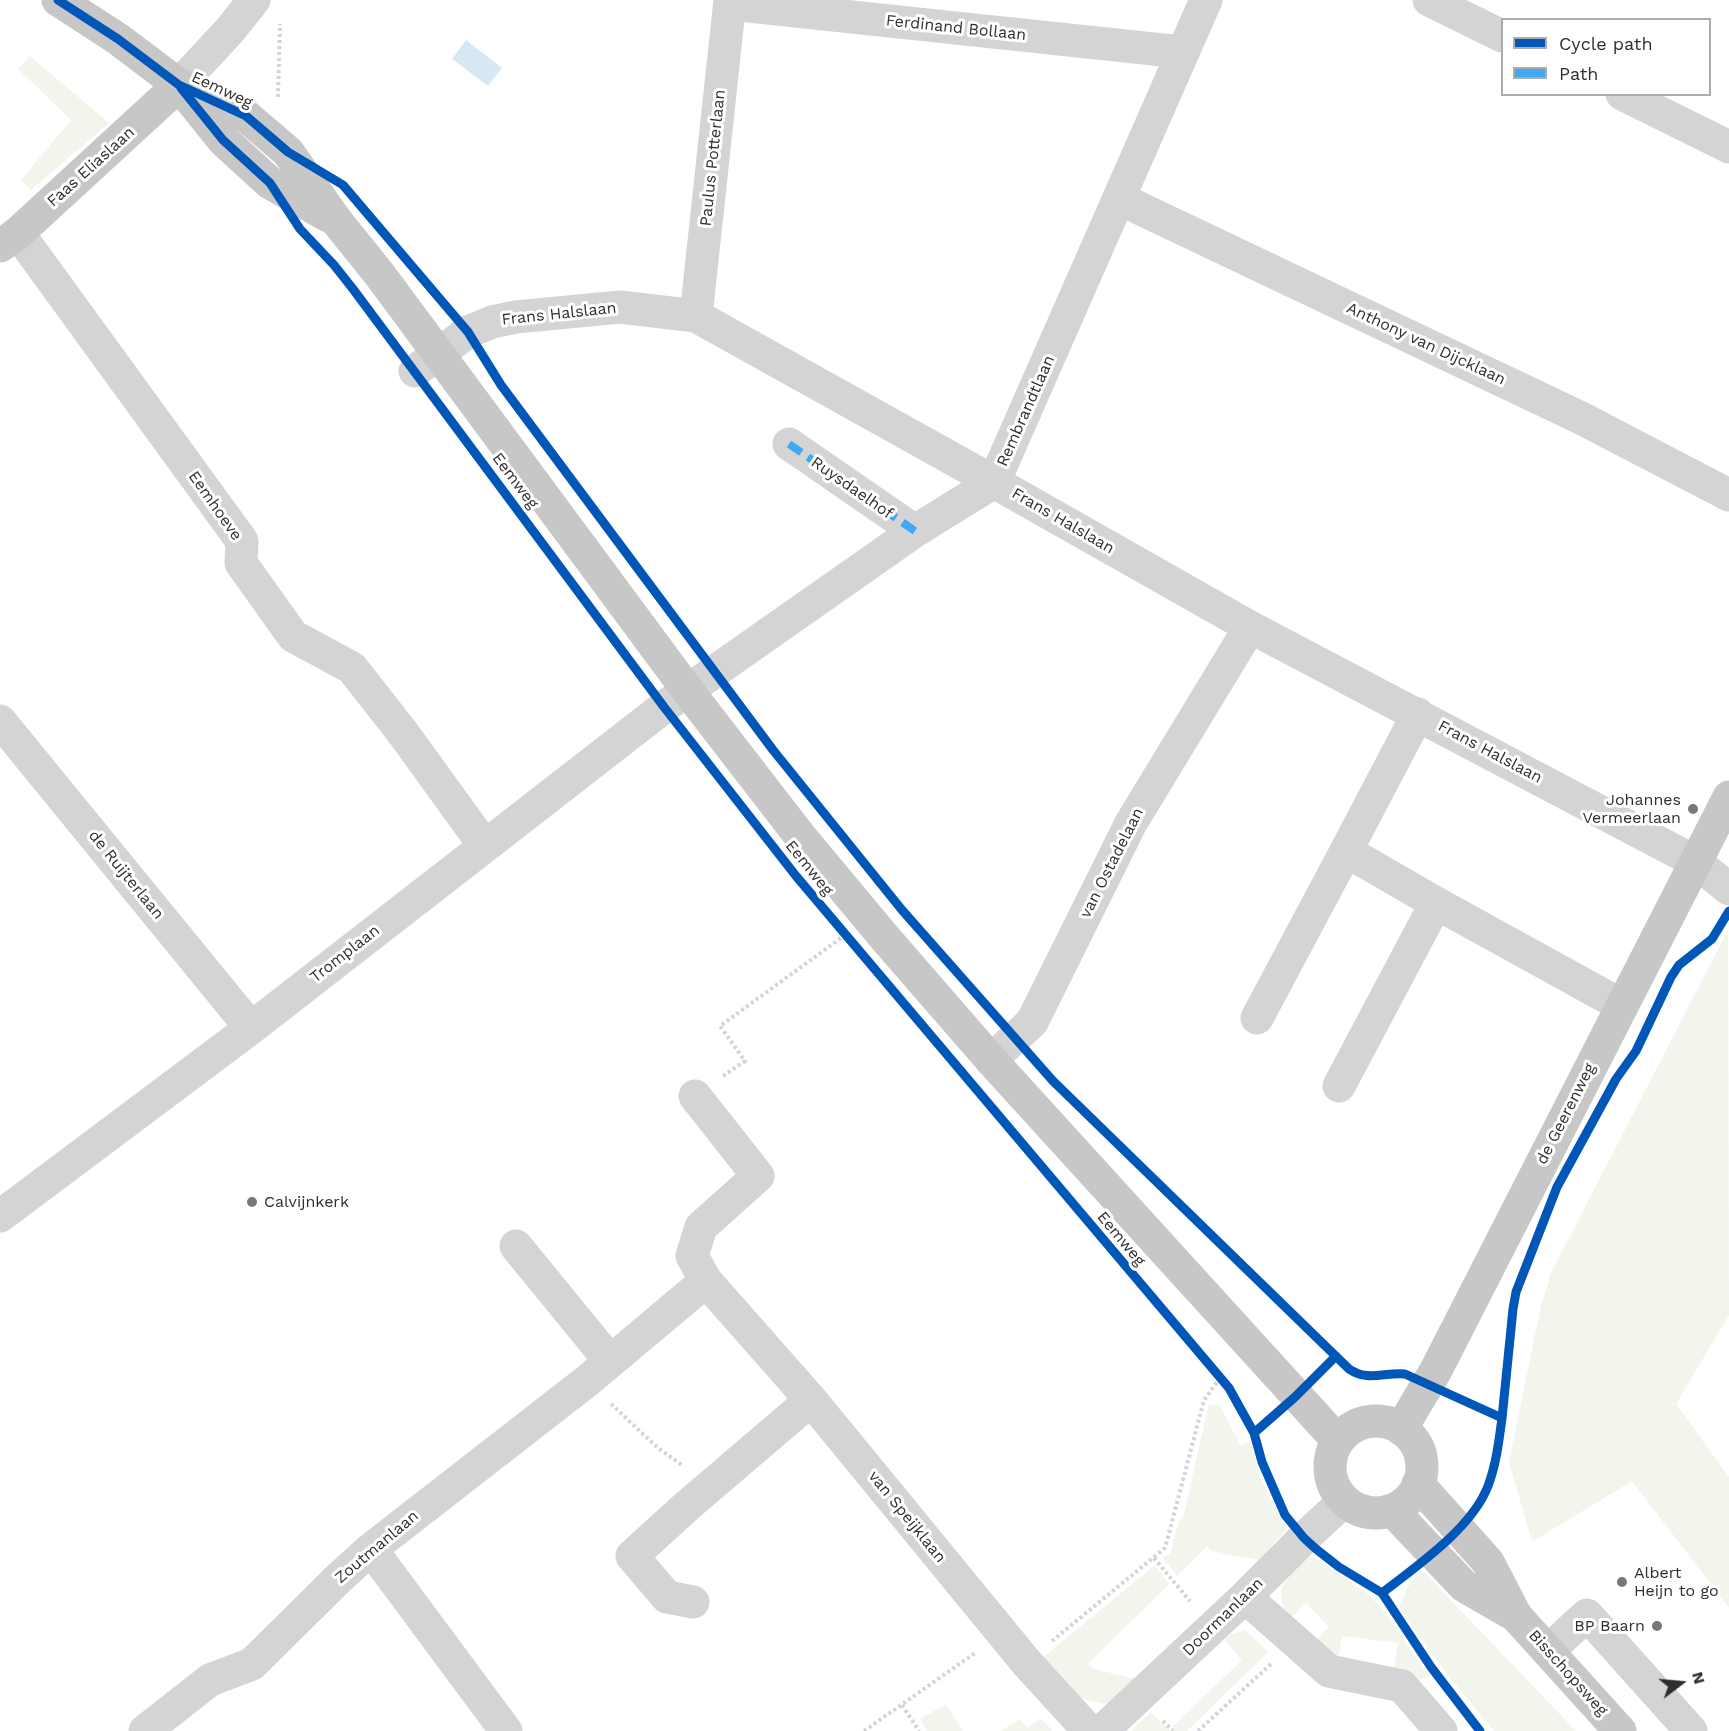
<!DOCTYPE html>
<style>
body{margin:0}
#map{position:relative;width:1729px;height:1731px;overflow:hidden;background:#fff;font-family:"Work Sans",sans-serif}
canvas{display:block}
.legend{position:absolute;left:1501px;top:18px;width:210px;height:78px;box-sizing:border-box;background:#fff;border:2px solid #acacac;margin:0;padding:8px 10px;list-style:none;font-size:18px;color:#2f2f2f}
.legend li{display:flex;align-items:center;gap:12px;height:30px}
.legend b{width:30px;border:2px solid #acacac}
.north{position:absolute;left:1651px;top:1653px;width:60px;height:60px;-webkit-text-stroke:4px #fff;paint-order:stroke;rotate:74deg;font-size:16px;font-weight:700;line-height:24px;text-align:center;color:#2f2f2f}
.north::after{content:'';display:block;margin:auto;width:21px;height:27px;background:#2f2f2f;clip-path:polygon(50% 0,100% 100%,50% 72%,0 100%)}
</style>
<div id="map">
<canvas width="1729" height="1731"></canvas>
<ul class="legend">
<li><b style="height:8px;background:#0057b8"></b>Cycle path</li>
<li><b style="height:8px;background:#3fa9f5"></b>Path</li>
</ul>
<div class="north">N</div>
</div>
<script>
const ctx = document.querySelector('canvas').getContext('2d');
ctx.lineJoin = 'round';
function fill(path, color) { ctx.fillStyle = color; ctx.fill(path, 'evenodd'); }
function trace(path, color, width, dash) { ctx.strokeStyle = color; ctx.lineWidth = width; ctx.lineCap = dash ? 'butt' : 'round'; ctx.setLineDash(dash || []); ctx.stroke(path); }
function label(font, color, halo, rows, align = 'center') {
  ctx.font = font + ' "Work Sans",sans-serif'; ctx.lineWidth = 6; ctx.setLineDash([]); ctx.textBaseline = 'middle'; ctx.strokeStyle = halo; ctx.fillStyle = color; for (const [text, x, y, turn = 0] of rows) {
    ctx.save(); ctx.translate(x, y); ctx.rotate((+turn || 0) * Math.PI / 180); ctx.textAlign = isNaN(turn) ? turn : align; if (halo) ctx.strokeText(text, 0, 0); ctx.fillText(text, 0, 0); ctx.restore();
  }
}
fill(new Path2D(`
 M 30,56 L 109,123 L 31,190 L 21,180 L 71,120 L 18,69 Z
 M 1728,930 L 1729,1315 L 1676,1404 L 1729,1477 L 1729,1608 L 1632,1481 L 1532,1542 L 1509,1462 L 1541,1306 L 1551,1273 Z
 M 1209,1404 L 1220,1406 L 1241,1446 L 1251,1441 L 1260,1478 L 1287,1529 L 1259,1560 L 1212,1551 L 1207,1546 L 1177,1576 L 1163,1558 L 1171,1553 L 1179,1520 L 1183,1518 Z
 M 1309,1554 L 1368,1594 L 1386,1613 L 1429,1677 L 1419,1680 L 1393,1674 L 1398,1643 L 1342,1636 L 1338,1659 L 1313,1644 L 1329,1627 L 1306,1603 L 1290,1619 C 1269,1588 1289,1576 1309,1554 Z
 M 1155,1565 L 1169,1584 L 1088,1664 L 1094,1669 L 1135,1679 L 1117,1700 L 1102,1704 L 1080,1698 L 1041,1659 Z
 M 1421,1569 L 1575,1730 L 1576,1731 L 1494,1731 L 1450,1678 L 1399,1609 L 1407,1588 Z
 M 1245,1630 L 1268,1652 L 1187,1731 L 1175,1731 L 1171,1728 L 1242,1660 L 1224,1640 L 1232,1634 Z
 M 946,1704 L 963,1731 L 927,1731 L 920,1719 Z
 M 1151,1712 L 1170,1731 L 1131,1731 Z
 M 1040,1718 L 1048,1725 L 1052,1731 L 1000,1731 L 1020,1719 L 1028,1728 Z`), '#f1f5ec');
fill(new Path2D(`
 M 466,40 L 502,68 L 488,86 L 452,59 Z`), '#d8e8f3');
trace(new Path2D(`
 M 278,97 L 280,24
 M 723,1076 L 745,1061 L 720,1026 L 841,938
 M 611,1404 L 658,1448 L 683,1466
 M 1154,1558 L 1190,1601
 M 1052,1641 L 1165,1548 L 1204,1400 L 1220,1378
 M 902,1705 L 919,1731
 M 1163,1721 L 1173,1731
 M 864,1731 L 975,1653
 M 1198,1731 L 1271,1664`), '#d4d4d4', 4, [3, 3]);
trace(new Path2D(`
 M 1429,0 L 1502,36
 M 730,4 L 1182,52
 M 179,85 L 230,30 L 254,0
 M 1622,94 L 1729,147
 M 1120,199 L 1581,418 L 1729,495
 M 18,233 L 242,541 L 241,563 L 293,636 L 352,668 L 403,733 L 484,845
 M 696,316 L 730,0
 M 415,371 L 468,332 L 492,322 L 516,317 L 620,307 L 696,316 L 994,482 L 1250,627 L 1696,862 L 1729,889
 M 789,444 L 915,531
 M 1418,714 L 1346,851 L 1436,903 L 1621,1005
 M 0,721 L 251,1028
 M 1257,1018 L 1346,851
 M 991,1060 L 1032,1022 L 1131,823 L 1250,627
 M 1339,1086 L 1436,903
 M 695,1096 L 758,1176 L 701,1227 L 692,1256 L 706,1281
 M 0,1216 L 251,1028 L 664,707 L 915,531 L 994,482 L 1206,0
 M 516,1246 L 610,1361
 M 371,1549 L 506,1731
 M 1245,1597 L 1329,1671 L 1402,1686 L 1441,1731
 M 693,1602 L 667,1597 L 632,1556 L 687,1506 L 811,1400
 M 1549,1650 L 1587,1615 L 1691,1731
 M 145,1731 L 210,1680 L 252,1664 L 339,1578 L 371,1549 L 587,1381 L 706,1281 L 811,1400 L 1026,1662 L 1089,1731
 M 1102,1731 L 1245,1597 L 1304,1538 L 1344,1501`), '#d4d4d4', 33);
trace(new Path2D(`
 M 58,0 L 118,39 L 179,85 L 246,116 L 288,152 L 335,219 L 380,275 L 688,691 L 800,836 L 885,938 L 991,1060 L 1338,1441
 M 183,90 L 223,140 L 270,183 L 328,216
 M 0,246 L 18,233 L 179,85
 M1330 1467a46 46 0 1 1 92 0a46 46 0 1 1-92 0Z
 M 1401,1429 L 1436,1370 L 1729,797
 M 1418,1484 L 1488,1562 L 1516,1616
 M 1392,1510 L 1464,1586 L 1516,1616 L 1620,1731`), '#c7c7c7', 33);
trace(new Path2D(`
 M 789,444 L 915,531`), '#3fa9f5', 8, [15, 8]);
trace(new Path2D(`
 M 58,0 L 118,39 L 179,85 L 246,116 L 288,152 L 343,185 L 468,332 L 501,385 L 773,750 L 902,910 L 1053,1081 L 1349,1369 C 1368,1382 1384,1372 1405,1374 L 1502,1418 C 1499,1441 1496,1465 1488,1486 C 1472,1528 1417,1566 1382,1593
 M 181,88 L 223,140 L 270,183 L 300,229 L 334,265 L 353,289 L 664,707 L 796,876 L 1229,1388 L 1254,1433 L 1262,1462 L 1285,1515 L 1304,1538 L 1316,1549 L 1339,1567 L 1382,1593 L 1431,1667 L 1480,1731
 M 1502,1418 L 1513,1309 L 1516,1292 L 1557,1187 L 1616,1079 L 1636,1051 L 1671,977 L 1679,965 L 1712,939 L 1729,911
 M 1254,1433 L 1295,1397 L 1336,1356`), '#0057b8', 9);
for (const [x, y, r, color] of [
 [1693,809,6,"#787878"],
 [252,1202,6,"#787878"],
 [1622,1582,6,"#787878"],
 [1657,1626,6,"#787878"]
]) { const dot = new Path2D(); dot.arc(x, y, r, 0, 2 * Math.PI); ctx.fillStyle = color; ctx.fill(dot); trace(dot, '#fff', 2); }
label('16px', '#2f2f2f', '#fff', [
 ["Ferdinand Bollaan",956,28,6],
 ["Eemweg",222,90,25],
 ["Paulus Potterlaan",713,158,-84],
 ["Faas Eliaslaan",91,167,-42],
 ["Frans Halslaan",559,314,-6],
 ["Anthony van Dijcklaan",1426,344,25],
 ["Rembrandtlaan",1026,411,-66],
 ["Eemweg",515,481,53],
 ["Ruysdaelhof",852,488,35],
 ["Eemhoeve",215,506,55],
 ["Frans Halslaan",1063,521,30],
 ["Frans Halslaan",1490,752,28],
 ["van Ostadelaan",1112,863,-63],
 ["Eemweg",809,868,51],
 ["de Ruijterlaan",126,875,51],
 ["Tromplaan",345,954,-38],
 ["de Geerenweg",1566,1114,-63],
 ["Eemweg",1121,1239,50],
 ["van Speijklaan",907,1517,51],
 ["Zoutmanlaan",377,1547,-40],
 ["Doormanlaan",1223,1617,-44],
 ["Bisschopsweg",1568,1673,48]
]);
label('16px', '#2f2f2f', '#fff', [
 ["Johannes",1681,800],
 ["Vermeerlaan",1681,818],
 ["Calvijnkerk",264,1202,"left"],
 ["Albert",1634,1573,"left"],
 ["Heijn to go",1634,1591,"left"],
 ["BP Baarn",1645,1626]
], 'right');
</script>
